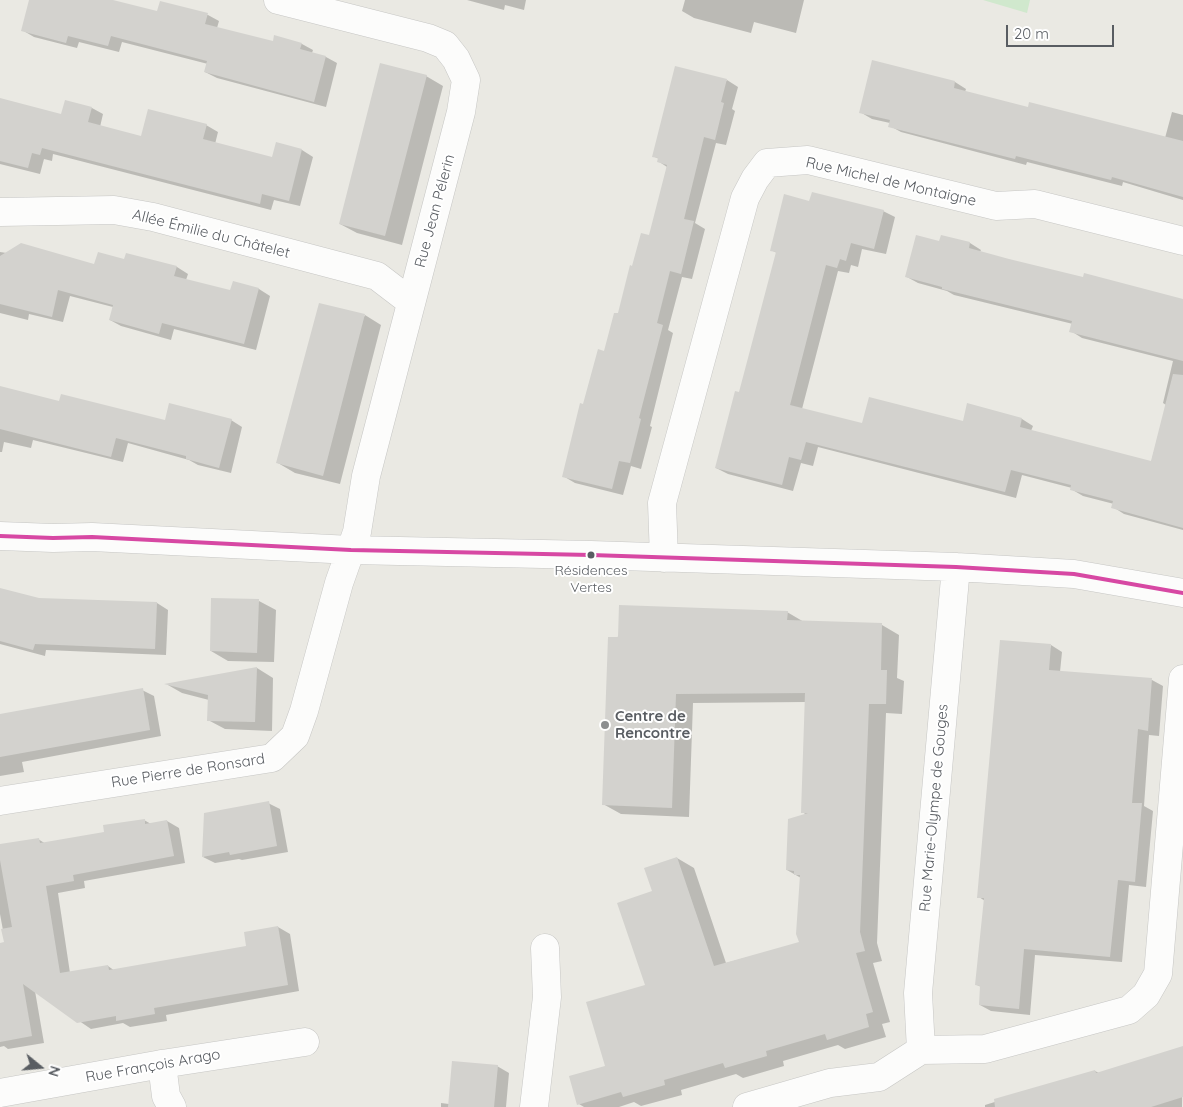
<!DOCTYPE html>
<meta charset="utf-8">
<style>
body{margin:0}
#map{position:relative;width:1183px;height:1107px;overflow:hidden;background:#eae9e3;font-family:Quicksand,sans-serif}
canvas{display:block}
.north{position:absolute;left:15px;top:1042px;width:50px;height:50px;-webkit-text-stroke:4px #fff;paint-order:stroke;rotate:107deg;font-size:14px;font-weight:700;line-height:20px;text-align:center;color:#595d62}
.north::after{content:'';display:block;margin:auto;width:18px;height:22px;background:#595d62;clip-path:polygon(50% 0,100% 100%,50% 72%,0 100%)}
.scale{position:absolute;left:1006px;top:25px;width:108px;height:22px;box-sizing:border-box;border:2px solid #595d62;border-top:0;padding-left:6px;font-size:15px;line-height:18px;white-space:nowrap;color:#595d62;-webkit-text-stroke:4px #fff;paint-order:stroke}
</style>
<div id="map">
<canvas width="1183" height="1107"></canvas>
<div class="north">N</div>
<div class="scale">20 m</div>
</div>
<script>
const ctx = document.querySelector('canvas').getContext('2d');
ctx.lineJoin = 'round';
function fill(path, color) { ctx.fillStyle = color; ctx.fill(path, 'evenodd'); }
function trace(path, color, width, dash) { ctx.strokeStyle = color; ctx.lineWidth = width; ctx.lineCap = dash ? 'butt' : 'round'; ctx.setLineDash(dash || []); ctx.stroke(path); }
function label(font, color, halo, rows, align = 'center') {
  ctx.font = font + ' Quicksand,sans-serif'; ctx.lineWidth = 4; ctx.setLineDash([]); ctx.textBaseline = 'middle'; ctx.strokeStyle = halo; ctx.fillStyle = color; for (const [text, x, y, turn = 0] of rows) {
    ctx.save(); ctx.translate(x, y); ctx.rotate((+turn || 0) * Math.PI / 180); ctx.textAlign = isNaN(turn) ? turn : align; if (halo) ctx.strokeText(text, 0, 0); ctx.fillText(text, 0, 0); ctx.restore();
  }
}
fill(new Path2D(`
 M 983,0 L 1030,0 L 1027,13 Z`), '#d0e8cd');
fill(new Path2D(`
 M 30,0 L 109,0 L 158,13 L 161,2 L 208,15 L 219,21 L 217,28 L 274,43 L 275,37 L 302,44 L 313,50 L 312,53 L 326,57 L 337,63 L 326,107 L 217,78 L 205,72 L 208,64 L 122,42 L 119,52 L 79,42 L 77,48 L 34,37 L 22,30 Z
 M 467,0 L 526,0 L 524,10 L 505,5 L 504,10 Z
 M 685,0 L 804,0 L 796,33 L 754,22 L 751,33 L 694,18 L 682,11 Z
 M 873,62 L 955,82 L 966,89 L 965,92 L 1028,108 L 1165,138 L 1172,112 L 1183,115 L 1183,200 L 1123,182 L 1122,186 L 1027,162 L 1026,165 L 901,132 L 890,126 L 890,123 L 872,119 L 860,112 Z
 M 426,76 L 443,86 L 402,245 L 357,233 L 340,224 Z
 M 727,80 L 738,87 L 732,109 L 735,111 L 726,145 L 716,143 L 695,223 L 705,229 L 692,279 L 682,277 L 668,330 L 673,333 L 650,426 L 652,427 L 641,469 L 631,466 L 623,495 L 575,483 L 563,476 L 584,406 L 618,315 L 633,268 L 650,237 L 667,167 L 658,161 L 659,159 L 653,156 Z
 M 0,106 L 62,116 L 92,108 L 103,114 L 100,127 L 142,138 L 206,125 L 218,132 L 215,144 L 273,159 L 277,144 L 302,150 L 313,157 L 300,206 L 274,200 L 271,210 L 53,154 L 52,161 L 44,159 L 40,174 L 0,164 Z
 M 810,202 L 883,211 L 895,217 L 886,254 L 862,249 L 858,267 L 851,265 L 849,273 L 838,271 L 802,409 L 863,425 L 1022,419 L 1033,426 L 1031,431 L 1151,463 L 1166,405 L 1163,403 L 1173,361 L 1082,338 L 1071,331 L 1073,324 L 954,295 L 947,291 L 918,283 L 907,277 L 940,242 L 970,243 L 981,250 L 980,252 L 1183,332 L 1183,530 L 1124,514 L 1113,507 L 1114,504 L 1083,496 L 1071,489 L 1072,488 L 1022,475 L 1016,498 L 818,447 L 813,466 L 801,463 L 793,491 L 728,474 L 716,468 L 740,394 L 777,253 L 771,250 Z
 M 0,252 L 95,266 L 125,260 L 127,254 L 177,267 L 188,274 L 186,280 L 231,292 L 234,282 L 259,289 L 270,296 L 256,350 L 174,329 L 171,340 L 121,326 L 110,320 L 113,307 L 70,296 L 63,322 L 29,314 L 28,320 L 0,313 Z
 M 365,315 L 381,325 L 340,484 L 295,473 L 278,463 Z
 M 0,387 L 60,402 L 166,422 L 231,420 L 242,427 L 231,473 L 198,465 L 189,460 L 128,443 L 123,462 L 33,440 L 31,448 L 4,442 L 2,452 L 0,452 Z
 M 0,589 L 38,599 L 157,603 L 168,610 L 166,655 L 46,650 L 45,656 L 0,644 Z
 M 259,601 L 276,610 L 274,662 L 228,661 L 211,651 Z
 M 787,612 L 804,622 L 882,625 L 899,635 L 897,678 L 904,681 L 902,714 L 886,713 L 877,943 L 882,961 L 873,963 L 890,1022 L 882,1024 L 886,1037 L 845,1049 L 838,1045 L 783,1061 L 784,1066 L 743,1078 L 736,1074 L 681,1090 L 682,1095 L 641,1106 L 634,1102 L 619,1107 L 584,1107 L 579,1104 L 606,1067 L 646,986 L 654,892 L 677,858 L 694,868 L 726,963 L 800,943 L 801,878 L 787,870 L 807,815 L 802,812 L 806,702 L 693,703 L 689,817 L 621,814 L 603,804 L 610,638 Z
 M 1051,645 L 1062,652 L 1060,672 L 1152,680 L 1163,686 L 1159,736 L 1149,735 L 1144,806 L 1153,811 L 1146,887 L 1129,885 L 1122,962 L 1035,955 L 1030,1015 L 991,1011 L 980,1005 L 981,987 L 977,985 L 985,901 L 979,897 Z
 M 257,668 L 273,678 L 272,731 L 225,729 L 208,720 L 209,700 L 182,693 L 168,685 Z
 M 142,690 L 154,696 L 161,736 L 22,762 L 24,772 L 0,776 L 0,715 Z
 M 268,803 L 280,809 L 288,852 L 242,860 L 239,859 L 215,863 L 203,857 Z
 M 144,820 L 151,824 L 167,821 L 179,828 L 185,863 L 84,881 L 85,888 L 58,893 L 70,973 L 108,966 L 115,971 L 248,947 L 278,927 L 290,934 L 299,991 L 166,1015 L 167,1021 L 130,1027 L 123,1023 L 91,1029 L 35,991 L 44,1043 L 8,1049 L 4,1046 L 0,1047 L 0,987 L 11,974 L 0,914 L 0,846 L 38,839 L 46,844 L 106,833 Z
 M 1183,1047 L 1182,1107 L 985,1107 L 985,1105 L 1095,1071 L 1099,1073 Z
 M 497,1066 L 509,1073 L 506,1107 L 441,1107 L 441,1103 L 449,1104 Z`), '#0003');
fill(new Path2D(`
 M 29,0 L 113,0 L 157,11 L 160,1 L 208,13 L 205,24 L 273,41 L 274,35 L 302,43 L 300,49 L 326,56 L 314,102 L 204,72 L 207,61 L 111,36 L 108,46 L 68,36 L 66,43 L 21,31 Z
 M 872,60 L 955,81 L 954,88 L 1028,107 L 1029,102 L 1183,141 L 1183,197 L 1112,177 L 1111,180 L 1016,156 L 1015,159 L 888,127 L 890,120 L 859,113 Z
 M 380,63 L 427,75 L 385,236 L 339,224 Z
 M 675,66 L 727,79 L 721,102 L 724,103 L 715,140 L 704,137 L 684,219 L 694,221 L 681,274 L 670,271 L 657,323 L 663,325 L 639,418 L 641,419 L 630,463 L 619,461 L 612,489 L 562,477 L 580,403 L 583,404 L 598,349 L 604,351 L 614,313 L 618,313 L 630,265 L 632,266 L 641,233 L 649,235 L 667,165 L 657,162 L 658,158 L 652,157 Z
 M 0,98 L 61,114 L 65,100 L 92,107 L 88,122 L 141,136 L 148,109 L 207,124 L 203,139 L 272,157 L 276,142 L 302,149 L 289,201 L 262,194 L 260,204 L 42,148 L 40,155 L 32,153 L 28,168 L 0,161 Z
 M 812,192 L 884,210 L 874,249 L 851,243 L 846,261 L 840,259 L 837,268 L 826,265 L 790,405 L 862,423 L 869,397 L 963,421 L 967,403 L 1022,418 L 1020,427 L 1151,461 L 1173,374 L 1183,375 L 1183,528 L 1111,508 L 1113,501 L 1070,490 L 1071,485 L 1011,470 L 1005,492 L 806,442 L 801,460 L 789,457 L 782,485 L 715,468 L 735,391 L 739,392 L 776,252 L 770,251 L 784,194 L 809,201 Z
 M 916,235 L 939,241 L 941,235 L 970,242 L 969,248 L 1009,259 L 1083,277 L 1084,273 L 1183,299 L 1183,361 L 1069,332 L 1072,321 L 942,289 L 942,287 L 905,277 Z
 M 21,243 L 94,264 L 98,252 L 124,259 L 126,253 L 177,266 L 174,276 L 230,290 L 233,281 L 259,288 L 244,344 L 162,323 L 159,334 L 109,320 L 113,305 L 58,290 L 52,317 L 0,304 L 0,256 Z
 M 319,303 L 365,314 L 323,476 L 276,463 Z
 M 0,386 L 59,401 L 61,394 L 165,420 L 169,403 L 232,419 L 219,468 L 186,459 L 186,456 L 116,438 L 111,457 L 0,429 Z
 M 0,588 L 39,598 L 157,602 L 155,649 L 35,644 L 33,650 L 0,641 Z
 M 211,598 L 259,599 L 257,653 L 210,651 Z
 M 619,605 L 788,611 L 787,620 L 882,623 L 881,670 L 887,670 L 886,704 L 869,704 L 860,932 L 865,951 L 856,953 L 873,1012 L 866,1014 L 869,1027 L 827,1040 L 825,1034 L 766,1051 L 767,1056 L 725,1068 L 723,1063 L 664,1080 L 665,1085 L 623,1097 L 621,1092 L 577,1105 L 569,1076 L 605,1066 L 586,1002 L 645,985 L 617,903 L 652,891 L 644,868 L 677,857 L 714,966 L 799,942 L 796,934 L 800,875 L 794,875 L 794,871 L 786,870 L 788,819 L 808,813 L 801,813 L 805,693 L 676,694 L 672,808 L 602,805 L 608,637 L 618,637 Z
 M 1000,640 L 1051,644 L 1049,670 L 1152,678 L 1148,731 L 1138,729 L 1132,803 L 1142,803 L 1135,882 L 1118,880 L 1110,957 L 1024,949 L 1019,1009 L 979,1005 L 980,986 L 975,985 L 984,898 L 977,898 Z
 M 257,667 L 255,722 L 207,721 L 208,695 L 164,684 Z
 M 143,688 L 150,730 L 0,757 L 0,714 Z
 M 269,801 L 277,846 L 230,855 L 229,852 L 202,857 L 204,813 Z
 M 145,819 L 145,824 L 167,820 L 174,856 L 73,875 L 74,881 L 46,886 L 60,973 L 108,965 L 109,970 L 246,946 L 244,932 L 278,926 L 288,985 L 154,1008 L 155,1014 L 116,1021 L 116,1016 L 77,1023 L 23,984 L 32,1036 L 0,1042 L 0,943 L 4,942 L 1,929 L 12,927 L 0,860 L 0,844 L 39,838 L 40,843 L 104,832 L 103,825 Z
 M 1183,1046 L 1183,1097 L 1151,1107 L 995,1107 L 994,1099 L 1095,1070 L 1096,1073 Z
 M 452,1061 L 498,1065 L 494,1107 L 448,1107 Z`), '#d3d2ce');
const minor = new Path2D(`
 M 0,212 L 114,210 L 153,217 L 377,276 L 411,302
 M 0,536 L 53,538 L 92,537 L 351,550 L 591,555 L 956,567 L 1074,574 L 1183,593
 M 664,558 L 662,503 L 745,198 L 755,179 L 767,163 L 808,160 L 996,206 L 1035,204 L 1183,241
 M 0,801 L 272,758 L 295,736 L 304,711 L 339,583 L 357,532 L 366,476 L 461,112 L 466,80 L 456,59 L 445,45 L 428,38 L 278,0
 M 921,1050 L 918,993 L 956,567
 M 162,1064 L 166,1096 L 172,1107
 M 0,1093 L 162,1064 L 305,1042
 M 534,1107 L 547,997 L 545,948
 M 747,1107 L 830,1083 L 879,1077 L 921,1050 L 985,1049 L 1129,1010 L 1146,995 L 1158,974 L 1183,679`);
trace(minor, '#c6c6c4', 29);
trace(minor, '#fcfcfb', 28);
trace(new Path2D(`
 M 0,536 L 53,538 L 92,537 L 351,550 L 591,555 L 956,567 L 1074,574 L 1183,593`), '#d748a3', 4);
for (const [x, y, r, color] of [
 [591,555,4.5,"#595d62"],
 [605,725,5,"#8c8e8f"]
]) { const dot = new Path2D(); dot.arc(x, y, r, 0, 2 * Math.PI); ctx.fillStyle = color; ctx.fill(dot); trace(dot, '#fff', 2); }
label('14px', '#595d62', '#fff', [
 ["Résidences",591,571],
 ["Vertes",591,588]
]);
label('15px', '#595d62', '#fff', [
 ["Rue Michel de Montaigne",891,182,13],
 ["Rue Jean Pélerin",435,211,-75],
 ["Allée Émilie du Châtelet",211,234,14],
 ["Rue Pierre de Ronsard",188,771,-9],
 ["Rue Marie-Olympe de Gouges",934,808,-85],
 ["Rue François Arago",153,1066,-10]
]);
label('bold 15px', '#595d62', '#fff', [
 ["Centre de",615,716],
 ["Rencontre",615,733]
], 'left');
</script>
